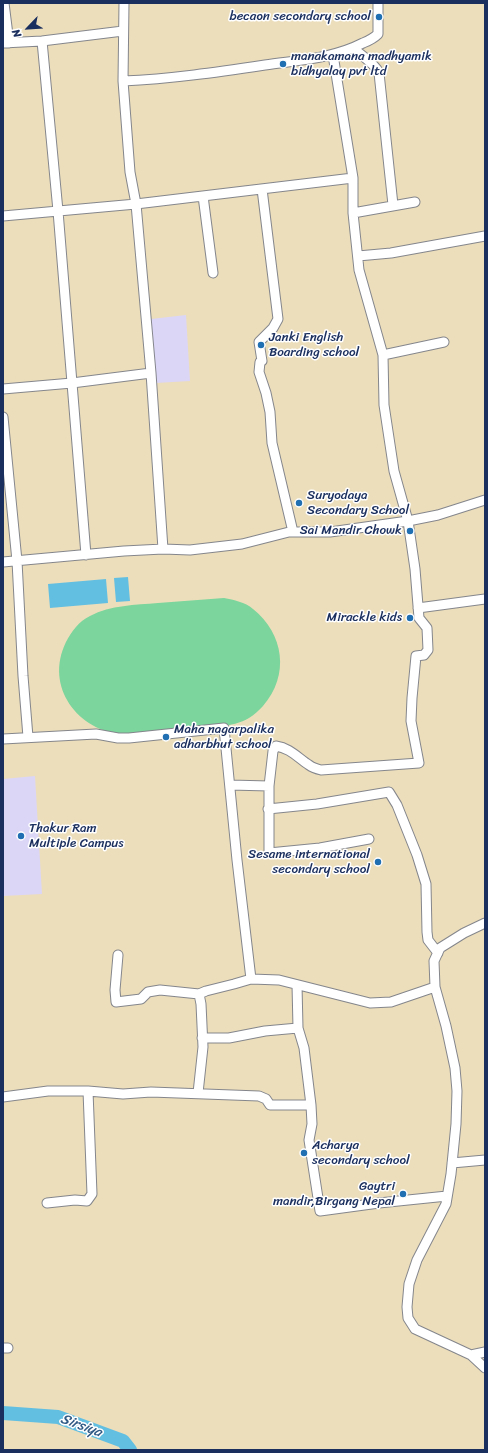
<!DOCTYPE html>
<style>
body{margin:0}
#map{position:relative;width:488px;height:1453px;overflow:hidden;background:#ecdebb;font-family:Sriracha,sans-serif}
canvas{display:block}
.frame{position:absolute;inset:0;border:4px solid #1b2f5e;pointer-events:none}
.north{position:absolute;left:8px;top:8px;width:40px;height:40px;-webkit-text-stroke:3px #fff;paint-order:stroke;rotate:245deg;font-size:11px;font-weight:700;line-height:16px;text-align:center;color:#1b2f5e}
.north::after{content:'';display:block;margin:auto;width:14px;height:18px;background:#1b2f5e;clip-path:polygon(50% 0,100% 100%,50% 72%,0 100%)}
</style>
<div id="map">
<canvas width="488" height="1453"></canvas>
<div class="frame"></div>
<div class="north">N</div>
</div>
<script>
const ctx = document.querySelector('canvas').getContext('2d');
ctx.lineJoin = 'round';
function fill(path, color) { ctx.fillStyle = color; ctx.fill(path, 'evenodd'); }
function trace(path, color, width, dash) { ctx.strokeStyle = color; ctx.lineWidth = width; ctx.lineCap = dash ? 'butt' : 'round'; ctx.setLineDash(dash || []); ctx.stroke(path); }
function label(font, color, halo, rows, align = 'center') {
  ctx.font = font + ' Sriracha,sans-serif'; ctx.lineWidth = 3; ctx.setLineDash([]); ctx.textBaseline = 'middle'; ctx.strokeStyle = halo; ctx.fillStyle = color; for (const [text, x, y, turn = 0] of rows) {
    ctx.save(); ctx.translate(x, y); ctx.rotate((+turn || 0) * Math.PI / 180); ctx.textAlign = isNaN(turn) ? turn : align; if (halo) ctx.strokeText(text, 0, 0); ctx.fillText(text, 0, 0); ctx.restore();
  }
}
fill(new Path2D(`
 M 186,315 L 190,381 L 156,383 L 151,319 Z
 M 35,776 L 42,894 L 3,896 L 3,779 Z`), '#dcd6f6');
fill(new Path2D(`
 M 224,598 C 234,600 245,602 253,609 C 284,634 290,675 263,706 C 259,710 254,715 249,718 C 241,723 230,725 220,727 L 124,735 C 78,731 44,687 66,642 C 71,632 79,621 90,616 C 111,605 135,605 158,603 C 180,601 202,600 224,598 Z`), '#7bd59c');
fill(new Path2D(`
 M 128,577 L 130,601 L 116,602 L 114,578 Z
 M 106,579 L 108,603 L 50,608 L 48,584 Z`), '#63bfe1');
trace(new Path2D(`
 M 3,1413 L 58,1417 L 123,1441 L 130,1450`), '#63bfe1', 14);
const minor = new Path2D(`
 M 4,3 L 9,43
 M 124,3 L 123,81 L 130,172 L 136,204 L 151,373 L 163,549
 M 42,41 L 58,211 L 86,555
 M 3,43 L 42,41 L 123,31
 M 353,48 C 360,54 377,66 379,73 L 393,205
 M 123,81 C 171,79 218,72 265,65 C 298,60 332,59 363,43 C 368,41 374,38 378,34 L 378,3
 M 262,189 L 278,319 L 273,328 L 259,342 L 262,361 L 260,362 L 259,372 L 266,393 L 270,412 L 272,443 L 293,532
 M 203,196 L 213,273
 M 353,213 L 415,202
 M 3,216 L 136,204 L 353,178
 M 358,256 L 391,253 L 485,236
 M 383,355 L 444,342
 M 3,389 L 72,383 L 151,373
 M 3,417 L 17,561 L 23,676 L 28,737
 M 3,562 L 124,551 L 163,549 L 190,550 L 242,544 L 289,532 L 330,532 L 408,521 L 438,515 L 485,500
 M 418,608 L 485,599
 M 3,739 L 96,734 L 118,738 L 129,738 L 224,728 L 237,860 L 251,979
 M 230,785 L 269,786 L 269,853 L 320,848 L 369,839
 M 269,786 L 273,751 L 276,746 C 290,748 298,758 309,765 C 313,768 317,769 321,770 L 419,763 L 411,721 L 412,698 L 416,656 L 424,655 L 428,650 L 427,628 L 419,618 L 415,569 L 408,521 L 394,471 L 384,405 L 383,355 L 359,270 L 353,213 L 353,178 L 333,55
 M 268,809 L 317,804 L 389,792 L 397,805 L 417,855 L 426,884 L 427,932 L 428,940 L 438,953
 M 485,923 L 464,933 L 440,948 L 434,961 L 435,987 L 446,1026 L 455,1068 L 457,1091 L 456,1124 L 451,1174 L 446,1204 L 417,1260 L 409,1284 L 407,1307 L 408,1318 L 415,1329 L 471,1355 L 485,1368
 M 118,955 L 115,990 L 116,1002 L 141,999 L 148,992 L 160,990 L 199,994
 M 297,985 L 298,1028 L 304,1048 L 311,1105 L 312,1124 L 309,1140 L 320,1211 L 379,1203 L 447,1196
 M 202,1038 L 229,1038 L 265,1031 L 298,1028
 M 198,1093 L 203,1047 L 201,1004 L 199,994 L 206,991 L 234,984 L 251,979 L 279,980 L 370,1003 L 391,1002 L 435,987
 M 3,1097 L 48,1091 L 88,1091 L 123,1094 L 151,1092 L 259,1096 L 266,1099 L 270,1105 L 311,1105
 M 452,1163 L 485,1160
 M 47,1203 L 75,1200 L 87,1201 L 92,1194 L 88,1091
 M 3,1348 L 8,1348
 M 471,1355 L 485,1352`);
trace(minor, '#84868c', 11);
trace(minor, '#fff', 9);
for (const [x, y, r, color] of [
 [379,17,4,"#1f6fb2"],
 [283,64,4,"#1f6fb2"],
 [261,345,4,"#1f6fb2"],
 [299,503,4,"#1f6fb2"],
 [410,531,4,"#1f6fb2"],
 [410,618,4,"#1f6fb2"],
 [166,737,4,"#1f6fb2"],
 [21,836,4,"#1f6fb2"],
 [378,862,4,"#1f6fb2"],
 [304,1153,4,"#1f6fb2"],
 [403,1194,4,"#1f6fb2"]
]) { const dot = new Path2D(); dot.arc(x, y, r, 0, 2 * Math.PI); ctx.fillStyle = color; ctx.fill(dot); trace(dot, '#fff', 1.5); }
label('13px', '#1b2f5e', '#fff', [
 ["becaon secondary school",371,17,"right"],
 ["manakamana madhyamik",291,57],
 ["bidhyalay pvt ltd",291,72],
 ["Janki English",269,338],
 ["Boarding school",269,353],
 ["Suryodaya",307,496],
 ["Secondary School",307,511],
 ["Sai Mandir Chowk",402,531,"right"],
 ["Mirackle kids",402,618,"right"],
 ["Maha nagarpalika",174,730],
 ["adharbhut school",174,745],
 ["Thakur Ram",29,829],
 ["Multiple Campus",29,844],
 ["Sesame international",370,855,"right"],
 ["secondary school",370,870,"right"],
 ["Acharya",312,1146],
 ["secondary school",312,1161],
 ["Gaytri",395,1187,"right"],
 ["mandir,Birgang Nepal",395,1202,"right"]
], 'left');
label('italic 14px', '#315a85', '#fff', [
 ["Sirsiya",81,1426,20]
]);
</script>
